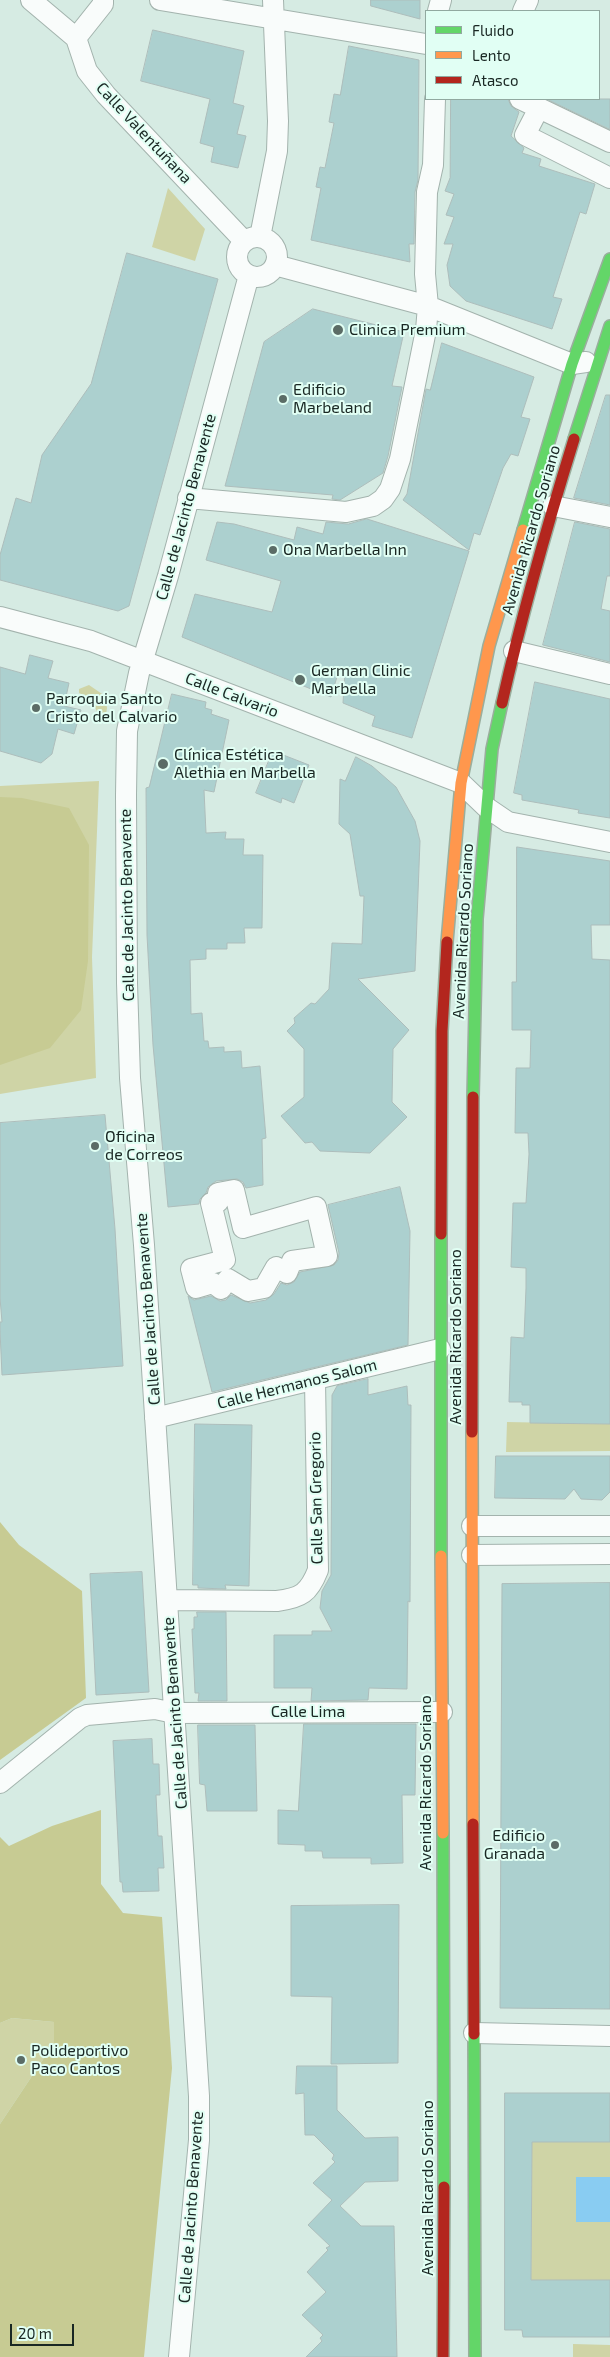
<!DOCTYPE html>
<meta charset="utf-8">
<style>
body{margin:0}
#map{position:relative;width:610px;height:2357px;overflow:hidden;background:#d6ebe3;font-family:"Exo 2",sans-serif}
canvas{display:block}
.legend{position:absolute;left:425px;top:10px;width:175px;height:90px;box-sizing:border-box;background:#e1fff4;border:1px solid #91a9a0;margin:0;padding:6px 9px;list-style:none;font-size:15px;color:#192723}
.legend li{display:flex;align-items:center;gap:10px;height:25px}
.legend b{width:25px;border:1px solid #91a9a0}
.scale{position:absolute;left:10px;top:2324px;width:64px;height:22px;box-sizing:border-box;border:2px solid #192723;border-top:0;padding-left:6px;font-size:15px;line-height:18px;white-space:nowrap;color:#192723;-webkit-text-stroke:4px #e1fff4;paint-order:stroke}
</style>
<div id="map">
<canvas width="610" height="2357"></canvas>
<ul class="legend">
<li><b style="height:6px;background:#63d668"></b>Fluido</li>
<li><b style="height:6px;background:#ff974d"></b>Lento</li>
<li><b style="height:6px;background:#b3261e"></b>Atasco</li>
</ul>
<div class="scale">20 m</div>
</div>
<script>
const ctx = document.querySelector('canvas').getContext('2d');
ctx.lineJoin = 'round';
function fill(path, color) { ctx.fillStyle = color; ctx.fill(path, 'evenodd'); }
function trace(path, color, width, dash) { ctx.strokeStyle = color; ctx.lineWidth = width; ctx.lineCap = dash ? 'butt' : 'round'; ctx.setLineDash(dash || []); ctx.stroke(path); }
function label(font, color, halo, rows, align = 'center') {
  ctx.font = font + ' "Exo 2",sans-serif'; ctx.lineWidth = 4; ctx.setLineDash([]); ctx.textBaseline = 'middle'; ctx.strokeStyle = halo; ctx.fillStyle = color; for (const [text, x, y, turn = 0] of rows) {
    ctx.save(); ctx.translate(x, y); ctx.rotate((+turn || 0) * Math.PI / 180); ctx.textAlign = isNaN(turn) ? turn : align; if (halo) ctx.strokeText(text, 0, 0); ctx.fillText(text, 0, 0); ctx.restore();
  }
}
fill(new Path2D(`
 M 168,188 L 205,229 L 195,261 L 152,247 Z
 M 89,685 L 105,696 L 107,708 L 105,721 C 93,712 98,701 79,693 L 79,689 Z
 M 99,781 L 92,957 L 96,1078 L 0,1094 L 0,786 Z
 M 507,1422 L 610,1424 L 610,1451 L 506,1452 Z
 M 12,2018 L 54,2022 L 54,2043 L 0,2124 L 0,2023 Z
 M 532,2142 L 610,2142 L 610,2177 L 576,2177 L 576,2222 L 610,2222 L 610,2280 L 531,2280 Z
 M 573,2344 L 610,2345 L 610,2357 L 573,2357 Z`), '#cfd4a6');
fill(new Path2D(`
 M 0,797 L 22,798 L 69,808 L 89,845 L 88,961 L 81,1010 L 50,1048 L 0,1065 Z
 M 0,1522 L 19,1545 L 82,1591 L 86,1698 L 0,1760 Z
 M 101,1810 L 101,1884 L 123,1913 L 162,1917 L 172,2068 L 144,2357 L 0,2357 L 0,2124 L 54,2043 L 54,2022 L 12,2018 L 0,2023 L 0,1837 L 9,1846 L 52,1826 Z`), '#c7cb93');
fill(new Path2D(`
 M 576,2177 L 610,2177 L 610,2222 L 576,2222 Z`), '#89ccf2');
const building = new Path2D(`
 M 371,0 L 420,0 L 420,19 L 371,6 Z
 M 153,30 L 244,51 L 233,103 L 244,106 L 237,134 L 246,136 L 238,168 L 211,162 L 214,147 L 200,143 L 210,99 L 141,81 Z
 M 349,46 L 419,60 L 418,180 L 415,192 L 414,244 L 409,244 L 410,262 L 311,240 L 321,188 L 316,187 L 320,167 L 325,168 L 334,123 L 329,122 L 334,94 L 340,95 Z
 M 451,99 L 508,99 L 511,106 L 519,112 L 511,136 L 524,148 L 522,153 L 541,159 L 539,166 L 595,184 L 586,214 L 580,212 L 553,297 L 562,299 L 552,329 L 466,301 L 450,286 L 447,265 L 453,244 L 444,244 L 454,217 L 446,215 L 454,194 L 445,191 L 450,178 Z
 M 547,99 L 610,99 L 610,129 Z
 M 127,253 L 218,279 L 129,606 L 118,611 L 0,580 L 0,555 L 16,498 L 31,503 L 42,455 L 91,384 Z
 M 313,309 L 404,332 L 392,386 L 402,387 L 388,456 L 383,473 L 340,500 L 332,499 L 333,495 L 225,486 L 264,342 Z
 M 442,343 L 534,377 L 521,417 L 530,419 L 518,456 L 511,454 L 503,468 L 480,535 L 474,533 L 469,550 L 403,500 L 407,494 L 426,389 L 430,390 Z
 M 606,395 L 610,395 L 610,505 L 574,498 Z
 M 367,519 L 469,551 L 412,738 L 372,726 L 375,716 L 343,703 L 345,671 L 339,670 L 331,697 L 182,637 L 195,594 L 272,612 L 281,581 L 206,560 L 217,522 L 234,524 L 294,540 L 297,527 L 323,534 L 326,522 L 348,524 Z
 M 575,522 L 610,529 L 610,576 L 607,576 L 601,609 L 610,611 L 610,662 L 543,645 Z
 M 30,655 L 53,661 L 48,678 L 69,683 L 64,706 L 81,710 L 74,734 L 58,729 L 52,754 L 41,763 L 0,751 L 0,667 L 25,674 Z
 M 535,682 L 610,699 L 610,818 L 578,813 L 579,810 L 522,800 L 522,795 L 514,793 Z
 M 172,694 L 206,702 L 205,708 L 212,710 L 211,714 L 229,720 L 214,792 L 204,790 L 206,833 L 226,832 L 225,839 L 244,839 L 243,855 L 263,855 L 262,928 L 244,928 L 245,943 L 227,943 L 227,949 L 206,949 L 206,959 L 190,960 L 191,1014 L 202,1013 L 204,1041 L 208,1041 L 209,1048 L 224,1047 L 224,1052 L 241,1051 L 242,1068 L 260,1066 L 266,1138 L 262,1139 L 263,1185 L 246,1188 L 243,1182 L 237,1179 L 216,1181 L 208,1187 L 206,1193 L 200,1199 L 199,1204 L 168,1207 L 153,1045 L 147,935 L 146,788 L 149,787 Z
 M 273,751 L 309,765 L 294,803 L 282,798 L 281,803 L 256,793 Z
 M 356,757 L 372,766 L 396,787 L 415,821 L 420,841 L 415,971 L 358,979 L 409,1030 L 393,1049 L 392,1102 L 407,1117 L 370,1153 L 320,1151 L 312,1142 L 305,1143 L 281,1116 L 304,1097 L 304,1049 L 287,1031 L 295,1023 L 294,1018 L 311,1003 L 315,1004 L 329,989 L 332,943 L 362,944 L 364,896 L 360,896 L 350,834 L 339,824 L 340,779 L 345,781 Z
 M 517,847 L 610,861 L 610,925 L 591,925 L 592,959 L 610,960 L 610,1424 L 530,1423 L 530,1405 L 522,1405 L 522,1402 L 509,1402 L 511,1337 L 524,1338 L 526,1288 L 526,1268 L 511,1267 L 513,1203 L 526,1203 L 529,1154 L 528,1133 L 515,1133 L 516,1068 L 530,1068 L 531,1030 L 512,1030 L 512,982 L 516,982 Z
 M 105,1115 L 115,1229 L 123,1366 L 2,1375 L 0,1331 L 0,1322 L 2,1322 L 0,1298 L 0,1123 Z
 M 400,1187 L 410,1231 L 408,1345 L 212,1392 L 188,1296 L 194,1300 L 211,1296 L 220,1301 L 226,1300 L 231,1295 L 250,1303 L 266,1300 L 274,1294 L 281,1283 L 287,1285 L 294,1282 L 300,1272 L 334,1265 L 338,1260 L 339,1253 L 328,1205 Z
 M 368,1379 L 368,1395 L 407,1386 L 408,1405 L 411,1405 L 410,1602 L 408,1601 L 407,1689 L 369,1688 L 368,1700 L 311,1701 L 312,1688 L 274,1688 L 274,1635 L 312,1635 L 312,1631 L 332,1631 L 320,1608 L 322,1591 L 331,1575 L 332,1395 L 337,1386 Z
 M 195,1424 L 252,1425 L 249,1586 L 225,1585 L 226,1589 L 198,1588 L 198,1585 L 193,1585 Z
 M 496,1456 L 610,1456 L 610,1492 L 602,1500 L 581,1499 L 574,1489 L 565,1499 L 495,1498 Z
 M 142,1572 L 149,1692 L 96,1695 L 90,1574 Z
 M 610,1583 L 610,2009 L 500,2008 L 502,1584 Z
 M 197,1612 L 226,1612 L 227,1701 L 198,1701 L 199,1693 L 195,1693 L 192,1629 L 194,1629 L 194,1617 L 197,1617 Z
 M 304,1724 L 416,1724 L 415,1795 L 402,1795 L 403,1863 L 371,1864 L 371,1858 L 323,1858 L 322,1851 L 305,1851 L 305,1845 L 278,1844 L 278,1810 L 298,1811 Z
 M 198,1725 L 255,1725 L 257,1811 L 207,1811 L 205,1785 L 200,1784 Z
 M 152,1739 L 153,1764 L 159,1764 L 160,1795 L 156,1795 L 158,1836 L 162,1836 L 164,1868 L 158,1868 L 159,1891 L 123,1892 L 122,1882 L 120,1882 L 113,1741 Z
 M 399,1905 L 398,2063 L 331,2064 L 332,1997 L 291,1996 L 291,1906 Z
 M 297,2066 L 337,2066 L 337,2110 L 365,2138 L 398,2137 L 398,2181 L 365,2182 L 340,2206 L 361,2226 L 394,2226 L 397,2357 L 306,2357 L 322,2341 L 320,2338 L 323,2335 L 302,2315 L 326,2292 L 307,2272 L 328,2250 L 326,2248 L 330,2246 L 308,2225 L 332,2200 L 313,2183 L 335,2162 L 332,2159 L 334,2155 L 314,2135 L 305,2135 L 304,2093 L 296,2094 Z
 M 505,2093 L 610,2093 L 610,2142 L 532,2142 L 531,2280 L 610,2280 L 610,2337 L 523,2337 L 522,2330 L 505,2330 Z`);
fill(building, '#acd0cf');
trace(building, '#adbdbb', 1);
const street = new Path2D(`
 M 31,0 L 76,38 L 87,71 L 106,95 L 244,241
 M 160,0 L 426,44
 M 438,11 L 441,0
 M 523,11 L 528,0
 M 76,38 L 103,4 L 103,0
 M 520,99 L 539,108 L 525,135 L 610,178
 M 539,108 L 610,142
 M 260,237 L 277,151 L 278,121 L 273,0
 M237 257a20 20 0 1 1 40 0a20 20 0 1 1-40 0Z
 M 275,265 L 428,306 L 572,364 L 586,362
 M 188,498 L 346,512 L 373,506 L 383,499 L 390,489 L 400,459 L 426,330 L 428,306 L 425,274 L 427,192 L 433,165 L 435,99
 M 553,506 L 610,517
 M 0,617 L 91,641 L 461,783 L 486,807 L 508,822 L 610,842
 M 514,651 L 610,674
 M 234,1190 L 243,1228 L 316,1207 L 327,1256 L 292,1261 L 287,1273 L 276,1267 L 264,1288 L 248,1291 L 228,1279 L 221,1289 L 213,1283 L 196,1288 L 191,1269 L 225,1260 L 211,1203 L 218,1202 L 218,1193 Z
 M 155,1418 L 440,1349
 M 472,1526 L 610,1526
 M 472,1555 L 610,1554
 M 167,1600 L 277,1601 C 301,1598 309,1593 318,1570 L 315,1380
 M 0,1783 L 80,1718 L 87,1715 L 155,1709 L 174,1713 L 442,1712
 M 474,2033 L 610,2036
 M 179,2357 L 199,2140 L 199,2096 L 144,1245 L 130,1078 L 127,983 L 126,795 L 127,731 L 139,673 L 168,576 L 249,275`);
const fast = new Path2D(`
 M 574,439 L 610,326
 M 523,530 L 572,364 L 610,259
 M 473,1097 L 477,919 L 492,749 L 502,703
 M 441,1234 L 441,1556
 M 443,1833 L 444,2187
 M 474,2034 L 475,2357`);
const slow = new Path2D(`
 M 447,942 L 461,783 L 489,646 L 523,530
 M 472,1432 L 473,1824
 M 441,1556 L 443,1833`);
const jam = new Path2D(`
 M 502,703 C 522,614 547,526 574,439
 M 441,1234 L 442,1031 L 447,942
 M 472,1432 L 473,1097
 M 473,1824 L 474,2034
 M 443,2357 L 444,2187`);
trace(street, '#a3b3ad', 22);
trace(fast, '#9aae9d', 14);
trace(slow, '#9aae9d', 14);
trace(jam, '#9aae9d', 14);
trace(street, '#f9fcfb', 20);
trace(fast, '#63d668', 11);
trace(slow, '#ff974d', 11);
trace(jam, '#b3261e', 11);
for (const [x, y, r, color] of [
 [338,330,6,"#5b6c66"],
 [283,399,5,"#5b6c66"],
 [273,550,5,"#5b6c66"],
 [300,680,6,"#5b6c66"],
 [36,708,5,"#5b6c66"],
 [163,764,6,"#5b6c66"],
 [95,1146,5,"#5b6c66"],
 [555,1845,5,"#5b6c66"],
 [21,2060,5,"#5b6c66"]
]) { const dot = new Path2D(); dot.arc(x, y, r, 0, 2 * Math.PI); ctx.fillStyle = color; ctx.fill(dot); trace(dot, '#e1fff4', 2); }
label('16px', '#192723', '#e1fff4', [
 ["Calle Valentuñana",144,133,47],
 ["Calle de Jacinto Benavente",186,507,-75],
 ["Avenida Ricardo Soriano",531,530,-74],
 ["Calle Calvario",232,695,21],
 ["Calle de Jacinto Benavente",127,905,-91],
 ["Avenida Ricardo Soriano",463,931,-87],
 ["Calle de Jacinto Benavente",148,1309,-94],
 ["Avenida Ricardo Soriano",456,1337,-90],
 ["Calle Hermanos Salom",297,1384,-14],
 ["Calle San Gregorio",316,1498,-91],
 ["Calle Lima",308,1712],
 ["Calle de Jacinto Benavente",175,1713,-94],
 ["Avenida Ricardo Soriano",426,1783,-90],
 ["Avenida Ricardo Soriano",428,2188,-90],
 ["Calle de Jacinto Benavente",191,2207,-86]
]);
label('16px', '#192723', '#e1fff4', [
 ["Clinica Premium",349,330],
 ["Edificio",293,390],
 ["Marbeland",293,408],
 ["Ona Marbella Inn",283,550],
 ["German Clinic",311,671],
 ["Marbella",311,689],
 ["Parroquia Santo",46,699],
 ["Cristo del Calvario",46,717],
 ["Clínica Estética",174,755],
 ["Alethia en Marbella",174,773],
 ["Oficina",105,1137],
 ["de Correos",105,1155],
 ["Edificio",545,1836,"right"],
 ["Granada",545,1854,"right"],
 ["Polideportivo",31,2051],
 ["Paco Cantos",31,2069]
], 'left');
</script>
